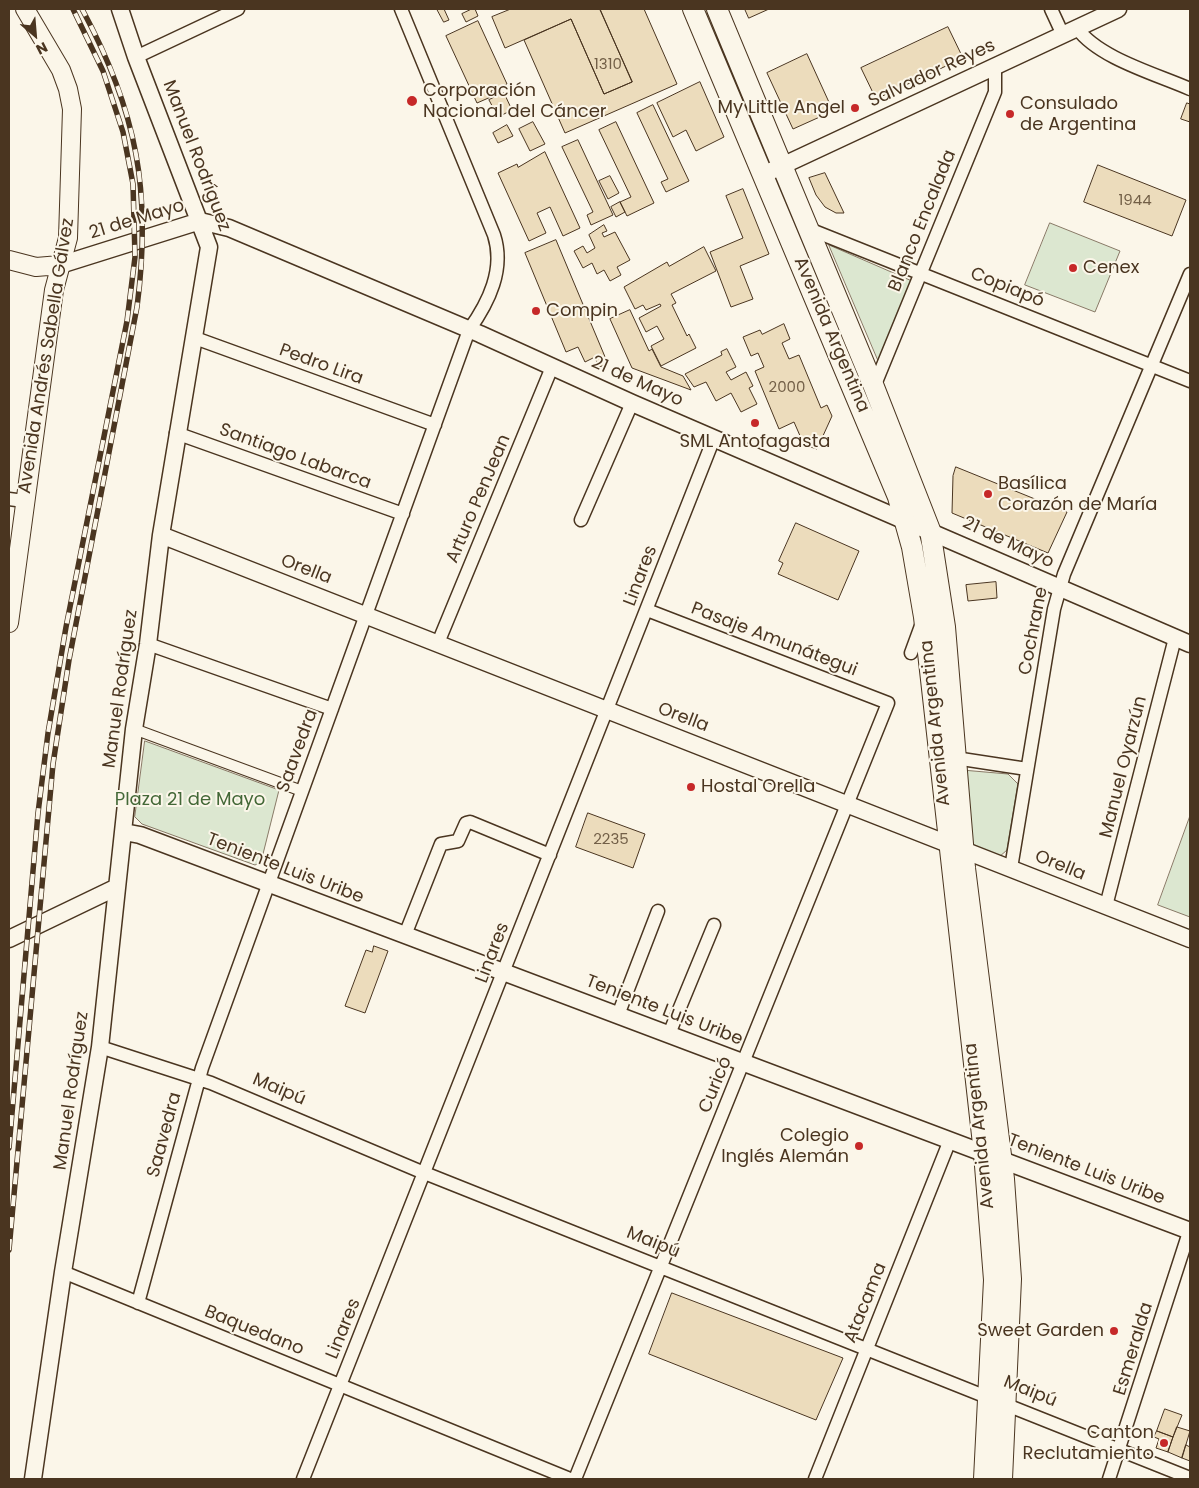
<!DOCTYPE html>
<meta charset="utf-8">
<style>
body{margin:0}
#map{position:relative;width:1199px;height:1488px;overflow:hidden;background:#fbf6e9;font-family:Poppins,sans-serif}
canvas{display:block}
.frame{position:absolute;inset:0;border:10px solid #4a3520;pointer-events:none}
.north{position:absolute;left:10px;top:10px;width:50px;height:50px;-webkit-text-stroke:4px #fbf6e9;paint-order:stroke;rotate:153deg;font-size:14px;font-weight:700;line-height:20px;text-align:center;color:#4a3520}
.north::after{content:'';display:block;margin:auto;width:18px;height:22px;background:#4a3520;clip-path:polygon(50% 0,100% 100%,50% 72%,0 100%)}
</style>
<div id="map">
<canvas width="1199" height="1488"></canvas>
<div class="frame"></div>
<div class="north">N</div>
</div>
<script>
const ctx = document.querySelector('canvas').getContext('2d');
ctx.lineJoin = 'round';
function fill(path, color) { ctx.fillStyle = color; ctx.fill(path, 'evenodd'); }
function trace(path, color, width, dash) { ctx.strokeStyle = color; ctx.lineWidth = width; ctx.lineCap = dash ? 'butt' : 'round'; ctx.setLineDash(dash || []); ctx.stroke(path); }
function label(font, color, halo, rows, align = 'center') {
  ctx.font = font + ' Poppins,sans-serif'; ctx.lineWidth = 4; ctx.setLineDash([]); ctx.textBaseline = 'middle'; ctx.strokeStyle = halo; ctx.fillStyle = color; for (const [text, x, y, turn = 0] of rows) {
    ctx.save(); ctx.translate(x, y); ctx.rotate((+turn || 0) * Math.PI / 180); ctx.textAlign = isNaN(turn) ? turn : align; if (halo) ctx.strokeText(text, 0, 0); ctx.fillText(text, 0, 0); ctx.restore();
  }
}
const green = new Path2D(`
 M 1050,223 L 1120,251 L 1095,312 L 1025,285 Z
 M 829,245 L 912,281 L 881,360 L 880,356 L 878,360 Z
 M 145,741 L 279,790 L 261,862 L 255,865 L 142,824 L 135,817 Z
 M 962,770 L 1008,774 L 1018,784 L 1007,850 L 999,857 L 970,846 Z
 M 1190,816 L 1190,917 L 1158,905 Z`);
fill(green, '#dce7d0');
trace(green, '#887966', 1);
const building = new Path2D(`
 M 437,9 L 444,9 L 449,20 L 444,22 Z
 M 472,9 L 475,9 L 478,16 L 466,22 L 462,14 Z
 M 511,9 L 600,9 L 632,82 L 604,94 L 571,19 L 505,48 L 492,17 Z
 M 600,9 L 644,9 L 677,84 L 565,133 L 524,40 L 571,19 L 604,94 L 632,82 Z
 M 745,9 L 769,9 L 749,18 Z
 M 478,21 L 507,84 L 491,91 L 493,96 L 477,103 L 446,36 Z
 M 948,27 L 963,58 L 876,99 L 861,68 Z
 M 807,54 L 833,111 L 793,129 L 767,73 Z
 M 700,82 L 724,137 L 696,151 L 686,130 L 673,137 L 657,103 Z
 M 504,93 L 512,110 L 498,117 L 489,100 Z
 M 1187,103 L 1190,104 L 1190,122 L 1181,119 Z
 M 653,105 L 689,181 L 666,192 L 661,182 L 668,179 L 637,113 Z
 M 533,122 L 545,144 L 530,151 L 519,129 Z
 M 616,122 L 654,203 L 627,216 L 620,202 L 631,197 L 599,130 Z
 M 507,125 L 513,136 L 498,143 L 493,133 Z
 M 578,140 L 613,215 L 591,225 L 587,215 L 593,212 L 562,147 Z
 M 545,152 L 580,228 L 563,236 L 550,207 L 537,213 L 546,233 L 529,241 L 498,173 L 517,164 L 518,167 Z
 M 1098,165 L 1186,200 L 1172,236 L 1084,202 Z
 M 825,173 L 844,213 L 836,213 L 825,207 L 816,195 L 809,178 Z
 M 610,176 L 619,193 L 608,199 L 599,181 Z
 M 743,189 L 769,254 L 740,266 L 753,299 L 731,307 L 710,252 L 743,238 L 726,196 Z
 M 620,202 L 625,212 L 616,217 L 611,207 Z
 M 604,225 L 607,231 L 602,233 L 604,237 L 615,232 L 630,260 L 617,267 L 621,275 L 610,281 L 604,270 L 597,274 L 592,263 L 583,268 L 574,251 L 583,246 L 587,253 L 595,248 L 589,235 Z
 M 556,240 L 608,364 L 599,367 L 595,357 L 585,362 L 578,347 L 566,352 L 525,253 Z
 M 704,247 L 716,271 L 671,294 L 676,303 L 672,305 L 687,336 L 689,334 L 696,348 L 661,366 L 651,346 L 664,339 L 657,326 L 646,332 L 639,318 L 661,306 L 660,304 L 646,310 L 643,305 L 635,309 L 624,287 L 667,262 L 669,266 Z
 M 630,310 L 649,351 L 652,349 L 661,367 L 683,376 L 691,390 L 632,368 L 610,319 Z
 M 784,324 L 790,339 L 782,343 L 789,359 L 799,355 L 821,408 L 827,405 L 832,416 L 817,449 L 804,445 L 794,422 L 779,429 L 755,371 L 764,367 L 758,353 L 751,356 L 743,337 L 760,330 L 762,334 Z
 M 727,349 L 736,367 L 726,372 L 731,380 L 746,372 L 753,386 L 749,388 L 757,404 L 741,412 L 731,393 L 716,401 L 706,382 L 694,387 L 685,374 L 722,355 L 721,352 Z
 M 956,467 L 1067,512 L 1048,553 L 952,513 L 953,476 Z
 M 796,523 L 859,551 L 838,600 L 778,574 L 783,563 L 779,561 Z
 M 996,582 L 997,598 L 968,601 L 966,585 Z
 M 588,813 L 645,834 L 633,868 L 576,847 Z
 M 374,946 L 388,951 L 365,1013 L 345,1006 L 366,950 L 372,952 Z
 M 672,1293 L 843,1358 L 816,1420 L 649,1354 Z
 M 1165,1409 L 1182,1415 L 1173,1437 L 1157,1431 Z
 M 1177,1427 L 1190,1431 L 1182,1458 L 1168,1452 Z
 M 1157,1431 L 1173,1437 L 1168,1452 L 1156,1448 L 1159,1439 L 1154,1437 Z
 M 1186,1445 L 1190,1447 L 1190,1461 L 1182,1458 Z`);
fill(building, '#ecdcbc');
trace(building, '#4a3520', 1);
const pedestrian = new Path2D(`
 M 134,729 L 302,791`);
const minor = new Path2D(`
 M 1051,9 L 1063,35
 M 1077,28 C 1098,58 1156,74 1190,89
 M 136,57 L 238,9
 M 809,229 L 1190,381
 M 195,338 L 435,425
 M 874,387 L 995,92 L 995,66
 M 176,433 L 403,514
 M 9,499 L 24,501
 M 581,520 L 632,403
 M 438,643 L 552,367
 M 148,644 L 332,709
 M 911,653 L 922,623
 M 955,758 L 1027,769
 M 1011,868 L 1054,609 L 1064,574 L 1190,274
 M 1106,906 L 1175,638
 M 405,935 L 441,844 L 458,841 L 466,823 L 470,822 L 550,855
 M 618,1015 L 658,911
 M 669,1034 L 714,925
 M 100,1047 L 211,1083 L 417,1170 L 1190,1478
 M 63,1272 L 570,1479
 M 138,1303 L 202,1068 L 469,330 C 489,302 505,269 494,235 L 401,9
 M 303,1479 L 714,438
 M 575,1479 L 888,703 L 647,610
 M 815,1479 L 950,1140
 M 1109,1479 L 1190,1229`);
const tertiary = new Path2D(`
 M 771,171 L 1118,9
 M 60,265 L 200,221 L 229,228 L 480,334 L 632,403 L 1190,644
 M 161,535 L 1190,939
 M 124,832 L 140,835 L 1190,1231
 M 9,939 L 115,888
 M 33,1479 L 63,1272 L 100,1047 L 134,729 L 148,644 L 161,535 L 209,247 L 136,57 L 120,9`);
const secondary = new Path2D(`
 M 9,260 L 36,267 L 60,265
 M 9,623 L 54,290 L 68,238 L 72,109 L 68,89 L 61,70 L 25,9`);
const primary = new Path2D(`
 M 693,9 L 898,497 L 912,547 L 924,617 L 984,1153 L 994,1280 L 984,1479
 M 717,9 L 874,387 L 930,530 L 945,627 L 965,868 L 1004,1179 L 1011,1279 L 1002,1479`);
trace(pedestrian, '#4a3520', 12);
trace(minor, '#4a3520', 15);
trace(tertiary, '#4a3520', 19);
trace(secondary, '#4a3520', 20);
trace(primary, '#4a3520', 22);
trace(pedestrian, '#fbf6e9', 10);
trace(minor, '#fbf6e9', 12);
trace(tertiary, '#fbf6e9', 16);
trace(secondary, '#fbf6e9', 18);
trace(primary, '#fbf6e9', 20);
const rail = new Path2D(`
 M 9,1148 L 38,813 L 48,733 L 66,627 L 127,321 L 135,257 L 133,184 L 123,132 L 103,71 L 73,9
 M 9,1250 L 53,764 L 69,660 L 137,307 C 152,192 137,111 82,9`);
trace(rail, '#4a3520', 5.5);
trace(rail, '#fbf6e9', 4, [11]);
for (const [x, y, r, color] of [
 [412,101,6,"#c62828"],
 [855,108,5,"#c62828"],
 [1010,114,5,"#c62828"],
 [1073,268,5,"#c62828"],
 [536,311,5,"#c62828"],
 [755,423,5,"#c62828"],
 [988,494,5,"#c62828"],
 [691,787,5,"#c62828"],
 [859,1146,5,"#c62828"],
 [1114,1331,5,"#c62828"],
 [1164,1443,5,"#c62828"]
]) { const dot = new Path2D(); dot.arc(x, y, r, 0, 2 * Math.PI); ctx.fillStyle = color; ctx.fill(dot); trace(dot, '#fbf6e9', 2); }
label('15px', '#725f47', null, [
 ["1310",608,65],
 ["1944",1135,201],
 ["2000",787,388],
 ["2235",611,840]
]);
label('18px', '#4a3520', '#fbf6e9', [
 ["Salvador Reyes",932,74,-25],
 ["Manuel Rodríguez",196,156,69],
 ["21 de Mayo",137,220,-17],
 ["Blanco Encalada",923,221,-68],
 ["Copiapó",1007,288,22],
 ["Avenida Argentina",831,335,67],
 ["Avenida Andrés Sabella Gálvez",47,356,-81],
 ["Pedro Lira",321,365,20],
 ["21 de Mayo",637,382,24],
 ["Santiago Labarca",295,457,20],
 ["Arturo PenJean",479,499,-67],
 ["21 de Mayo",1008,543,25],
 ["Orella",306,570,21],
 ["Linares",641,576,-69],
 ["Cochrane",1034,631,-79],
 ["Pasaje Amunátegui",774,640,21],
 ["Manuel Rodríguez",121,689,-82],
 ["Orella",683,718,21],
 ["Avenida Argentina",936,723,-96],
 ["Saavedra",298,751,-70],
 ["Manuel Oyarzún",1124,767,-76],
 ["Orella",1060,866,22],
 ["Teniente Luis Uribe",285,869,21],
 ["Linares",493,953,-69],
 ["Teniente Luis Uribe",664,1011,21],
 ["Curicó",716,1085,-68],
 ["Maipú",279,1090,23],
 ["Manuel Rodríguez",72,1091,-82],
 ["Avenida Argentina",980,1126,-96],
 ["Saavedra",165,1135,-75],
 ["Teniente Luis Uribe",1086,1170,21],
 ["Maipú",653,1243,22],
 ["Atacama",866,1303,-68],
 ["Linares",344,1329,-68],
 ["Baquedano",254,1331,22],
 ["Esmeralda",1134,1349,-73],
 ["Maipú",1030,1392,22]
]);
label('18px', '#4a3520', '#fbf6e9', [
 ["Corporación",423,91],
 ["Nacional del Cáncer",423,112],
 ["Consulado",1020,104],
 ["de Argentina",1020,125],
 ["My Little Angel",845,108,"right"],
 ["Cenex",1083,268],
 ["Compin",546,311],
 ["SML Antofagasta",755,442,"center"],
 ["Basílica",998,484],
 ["Corazón de María",998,505],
 ["Hostal Orella",701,787],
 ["Colegio",849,1136,"right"],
 ["Inglés Alemán",849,1157,"right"],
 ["Sweet Garden",1104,1331,"right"],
 ["Canton",1154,1433,"right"],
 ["Reclutamiento",1154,1454,"right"]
], 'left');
label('18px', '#436837', '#fbf6e9', [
 ["Plaza 21 de Mayo",190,800]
]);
</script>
